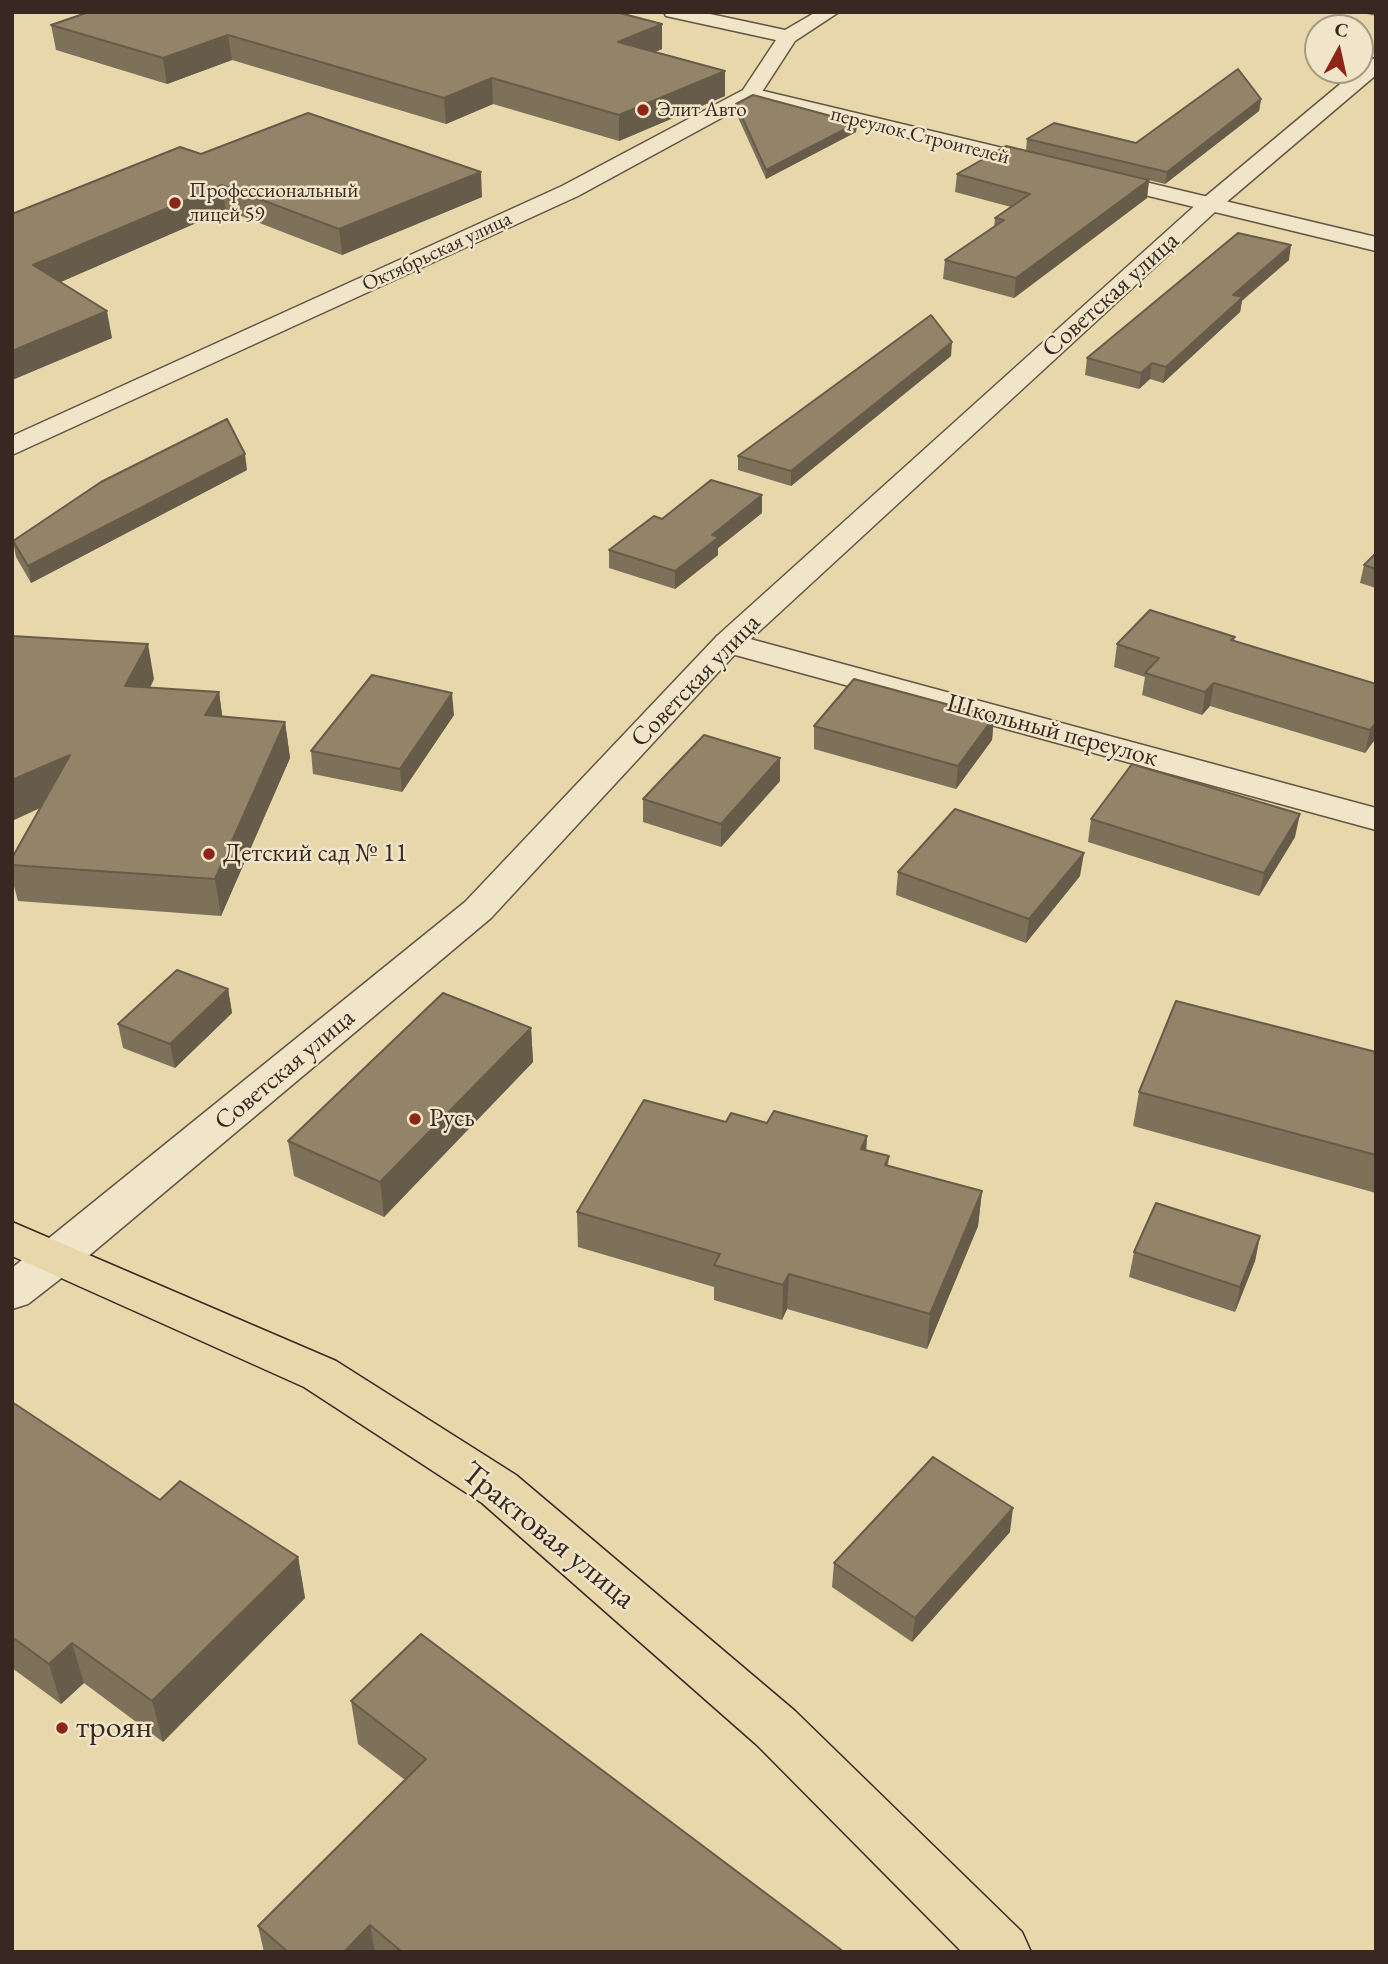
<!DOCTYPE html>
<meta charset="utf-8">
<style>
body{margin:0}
#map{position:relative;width:1388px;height:1964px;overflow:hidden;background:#e8d7ab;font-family:"EB Garamond",serif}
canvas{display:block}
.frame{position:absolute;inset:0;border:14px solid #372922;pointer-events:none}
.north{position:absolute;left:1304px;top:14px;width:70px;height:70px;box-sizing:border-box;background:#f0e5c8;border:2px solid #a69a86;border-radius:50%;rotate:8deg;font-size:19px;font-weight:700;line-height:28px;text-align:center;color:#372922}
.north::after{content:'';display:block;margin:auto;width:24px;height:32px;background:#8f2418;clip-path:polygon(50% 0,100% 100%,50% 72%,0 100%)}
</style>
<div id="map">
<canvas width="1388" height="1964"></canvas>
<div class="frame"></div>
<div class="north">С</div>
</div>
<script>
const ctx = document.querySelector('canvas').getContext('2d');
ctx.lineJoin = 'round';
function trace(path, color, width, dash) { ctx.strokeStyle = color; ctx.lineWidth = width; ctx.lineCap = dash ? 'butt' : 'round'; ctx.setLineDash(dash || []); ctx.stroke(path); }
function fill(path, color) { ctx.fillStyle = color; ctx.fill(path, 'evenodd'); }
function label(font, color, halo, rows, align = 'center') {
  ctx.font = font + ' "EB Garamond",serif'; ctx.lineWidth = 5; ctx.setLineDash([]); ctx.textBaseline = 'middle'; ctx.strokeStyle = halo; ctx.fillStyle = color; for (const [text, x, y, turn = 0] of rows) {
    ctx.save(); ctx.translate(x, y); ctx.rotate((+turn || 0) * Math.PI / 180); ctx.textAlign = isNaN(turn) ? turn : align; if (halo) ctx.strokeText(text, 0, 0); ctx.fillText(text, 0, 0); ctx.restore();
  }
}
const minor = new Path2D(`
 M 751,88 L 1376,237 L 1376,251 L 744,98 L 741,94 Z
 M 728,633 L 1376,808 L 1376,830 L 717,650 L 712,643 L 717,636 Z`);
const tertiary = new Path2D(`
 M 664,12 L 701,12 L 785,30 L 816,12 L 839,12 L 795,41 L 758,98 L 578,196 L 12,455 L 12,436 L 562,186 L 743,90 L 776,40 L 666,16 Z
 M 1376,58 L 1376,75 L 1216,211 L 739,650 L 491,918 L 73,1269 L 28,1304 L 12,1309 L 12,1268 L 465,902 L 717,636 L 1200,201 L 1369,60 Z`);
const primary = new Path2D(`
 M 12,1222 L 336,1361 L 516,1475 L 795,1711 L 1022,1932 L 1031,1952 L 962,1952 L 757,1745 L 482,1503 L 304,1387 L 12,1256 Z`);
trace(minor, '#635444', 3);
trace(tertiary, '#635444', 3);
trace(primary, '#372922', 3);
fill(minor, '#f0e5c8');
fill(tertiary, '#f0e5c8');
fill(primary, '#e8d7ab');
fill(new Path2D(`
 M 1357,12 L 1376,12 L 1376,16 Z
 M 662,24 L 662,49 L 655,52 L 725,71 L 725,96 L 619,141 L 493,104 L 446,124 L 232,60 L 167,84 L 56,50 L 51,25 Z
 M 1261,99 L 1259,111 L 1165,184 L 1149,180 L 1147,198 L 1014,298 L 943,279 L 945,260 L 994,227 L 995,218 L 1011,207 L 955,192 L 957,174 L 1026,151 L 1027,139 L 1136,143 Z
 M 736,104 L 857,123 L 856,132 L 766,179 L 736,113 Z
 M 201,154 L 482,197 L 342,255 L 226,210 L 60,282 L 112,338 L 12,380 L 12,214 Z
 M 1289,260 L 1242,301 L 1240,312 L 1163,383 L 1150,379 L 1139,389 L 1085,375 L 1087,358 Z
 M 951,356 L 791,486 L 738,470 L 738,456 Z
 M 247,470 L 31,583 L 16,557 L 13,541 Z
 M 762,513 L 718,548 L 718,555 L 675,589 L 609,568 L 609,550 L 662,519 Z
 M 1376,553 L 1376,588 L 1360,583 L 1364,565 Z
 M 1235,637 L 1234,641 L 1376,684 L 1376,738 L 1365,753 L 1210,706 L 1202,715 L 1142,695 L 1145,677 L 1114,667 L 1117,644 Z
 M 154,679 L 150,688 L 219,692 L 222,717 L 285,722 L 290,758 L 221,916 L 18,901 L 12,879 L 12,858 L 40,808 Z
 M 454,715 L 402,792 L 313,774 L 311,751 Z
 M 994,717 L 992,740 L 956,789 L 814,749 L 814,726 Z
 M 780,781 L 721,847 L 643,822 L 643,799 Z
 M 1091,819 L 1295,837 L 1259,896 L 1088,842 Z
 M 898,872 L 1080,876 L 1026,943 L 896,895 Z
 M 228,989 L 232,1013 L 175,1068 L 123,1048 L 118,1024 Z
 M 531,1028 L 533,1062 L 384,1217 L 294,1176 L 288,1141 Z
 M 1376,1052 L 1376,1193 L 1133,1126 L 1139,1092 Z
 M 726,1122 L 767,1123 L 867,1136 L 866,1150 L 889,1156 L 888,1166 L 982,1191 L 978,1226 L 927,1349 L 787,1309 L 782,1320 L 714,1300 L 714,1287 L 578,1247 L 577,1212 Z
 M 1260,1236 L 1255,1261 L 1235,1312 L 1129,1277 L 1134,1252 Z
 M 12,1402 L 160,1500 L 298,1557 L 305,1598 L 163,1742 L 84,1683 L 61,1704 L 12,1668 Z
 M 1010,1532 L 912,1642 L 832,1587 L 834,1563 Z
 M 351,1701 L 844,1952 L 264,1952 L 258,1926 L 405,1780 L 358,1744 Z`), '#7e715a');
fill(new Path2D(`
 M 662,24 L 662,49 L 619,67 L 618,42 Z
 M 228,35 L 232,60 L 167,84 L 163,58 Z
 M 725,71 L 725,96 L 619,141 L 619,115 Z
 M 492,78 L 493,104 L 446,124 L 444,98 Z
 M 1261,99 L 1259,111 L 1165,184 L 1167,172 Z
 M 857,123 L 856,132 L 766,179 L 766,170 Z
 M 481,172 L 482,197 L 342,255 L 339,229 Z
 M 1149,180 L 1147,198 L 1014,298 L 1016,278 Z
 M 222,185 L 226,210 L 38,292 L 33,265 Z
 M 1291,245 L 1289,260 L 1242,300 L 1240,312 L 1163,383 L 1166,367 L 1233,295 Z
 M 107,311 L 112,338 L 12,380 L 12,351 Z
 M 952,342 L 951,356 L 791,486 L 791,471 Z
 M 1152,363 L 1150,379 L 1139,389 L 1141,373 Z
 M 245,454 L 247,470 L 31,583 L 28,566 Z
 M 762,495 L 762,513 L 718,548 L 718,555 L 675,589 L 675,571 L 712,535 Z
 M 148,644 L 154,679 L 132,722 L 125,686 Z
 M 1214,683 L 1210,706 L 1202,715 L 1205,692 Z
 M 219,692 L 224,728 L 205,715 Z
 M 452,693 L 454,715 L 402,792 L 400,769 Z
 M 994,717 L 992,740 L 956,789 L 958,766 Z
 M 285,722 L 290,758 L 221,916 L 215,879 Z
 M 1376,723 L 1376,738 L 1365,753 L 1370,730 Z
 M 70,755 L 77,791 L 12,821 L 12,780 Z
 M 780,758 L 780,781 L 721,847 L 721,824 Z
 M 1300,814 L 1295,837 L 1259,896 L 1264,873 Z
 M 1084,853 L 1080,876 L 1026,943 L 1029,919 Z
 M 228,989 L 232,1013 L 175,1068 L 170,1044 Z
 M 531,1028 L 533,1062 L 384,1217 L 380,1182 Z
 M 867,1136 L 865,1171 L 861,1149 Z
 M 982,1191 L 978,1226 L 927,1349 L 930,1314 Z
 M 1260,1236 L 1255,1261 L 1235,1312 L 1240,1287 Z
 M 789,1274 L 787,1309 L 782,1320 L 783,1285 Z
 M 1013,1508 L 1010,1532 L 912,1642 L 915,1618 Z
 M 298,1557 L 305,1598 L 163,1742 L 152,1701 Z
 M 72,1643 L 84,1683 L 61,1704 L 49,1664 Z
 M 370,1925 L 375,1952 L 344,1952 Z`), '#675c4a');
const building = new Path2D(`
 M 89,12 L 616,12 L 662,24 L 618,42 L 725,71 L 619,115 L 492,78 L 444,98 L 228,35 L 163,58 L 51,25 Z
 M 1238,69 L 1261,99 L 1167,172 L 1027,139 L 1054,123 L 1136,143 Z
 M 753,95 L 857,123 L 766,170 L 736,104 Z
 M 308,113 L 481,172 L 339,229 L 222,185 L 33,265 L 107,311 L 12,351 L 12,214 L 180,147 L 201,154 Z
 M 1006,146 L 1149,180 L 1016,278 L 945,260 L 1004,220 L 995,218 L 1030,194 L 957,174 Z
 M 1238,233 L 1291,245 L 1233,295 L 1243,297 L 1166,367 L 1152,363 L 1141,373 L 1087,358 Z
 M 931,315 L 952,342 L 791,471 L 738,456 Z
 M 227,419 L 245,454 L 28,566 L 13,541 L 101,482 Z
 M 711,480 L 762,495 L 712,535 L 719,537 L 675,571 L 609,550 L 654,516 L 662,519 Z
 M 1376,553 L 1376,569 L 1364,565 Z
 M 1150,610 L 1235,637 L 1231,640 L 1376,684 L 1376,723 L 1370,730 L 1214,683 L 1205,692 L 1145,673 L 1159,658 L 1117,644 Z
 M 12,636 L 148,644 L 125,686 L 219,692 L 205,715 L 285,722 L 215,879 L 12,865 L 12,858 L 70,755 L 12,780 Z
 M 372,675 L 452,693 L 400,769 L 311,751 Z
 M 854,679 L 994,717 L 958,766 L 814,726 Z
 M 704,735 L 780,758 L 721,824 L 643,799 Z
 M 1132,764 L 1300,814 L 1264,873 L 1091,819 Z
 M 955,809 L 1084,853 L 1029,919 L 898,872 Z
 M 177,970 L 228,989 L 170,1044 L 118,1024 Z
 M 443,993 L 531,1028 L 380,1182 L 288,1141 Z
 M 1176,1001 L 1376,1052 L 1376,1155 L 1139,1092 Z
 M 644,1100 L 726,1122 L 731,1113 L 767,1123 L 774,1111 L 867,1136 L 861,1149 L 889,1156 L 885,1165 L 982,1191 L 930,1314 L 789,1274 L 783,1285 L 714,1265 L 720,1254 L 577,1212 Z
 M 1156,1203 L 1260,1236 L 1240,1287 L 1134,1252 Z
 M 12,1402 L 160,1500 L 180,1481 L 298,1557 L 152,1701 L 72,1643 L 49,1664 L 12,1637 Z
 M 933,1457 L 1013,1508 L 915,1618 L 834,1563 Z
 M 421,1634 L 844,1952 L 402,1952 L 370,1925 L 344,1952 L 288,1952 L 258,1926 L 426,1759 L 351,1701 Z`);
fill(building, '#938369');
trace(building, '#675c4a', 2);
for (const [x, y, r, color] of [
 [643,110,7,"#8f2418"],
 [175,203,7,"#8f2418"],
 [209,854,7,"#8f2418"],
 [415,1119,7,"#8f2418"],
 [62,1728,7,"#8f2418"]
]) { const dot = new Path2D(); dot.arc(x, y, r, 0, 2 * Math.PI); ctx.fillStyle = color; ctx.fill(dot); trace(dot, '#f0e5c8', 2.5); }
label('21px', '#372922', '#f0e5c8', [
 ["Элит Авто",657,110],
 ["Профессиональный",189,191],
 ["лицей 59",189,215]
], 'left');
label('21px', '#372922', '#f0e5c8', [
 ["переулок Строителей",920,136,14],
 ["Октябрьская улица",437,252,-25]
]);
label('26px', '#372922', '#f0e5c8', [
 ["Советская улица",1111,295,-42],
 ["Советская улица",696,681,-46],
 ["Школьный переулок",1052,731,15],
 ["Советская улица",285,1070,-40]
]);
label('26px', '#372922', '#f0e5c8', [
 ["Детский сад № 11",223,854],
 ["Русь",429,1119]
], 'left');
label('32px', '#372922', '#f0e5c8', [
 ["Трактовая улица",548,1536,39]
]);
label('32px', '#372922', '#f0e5c8', [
 ["троян",76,1728]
], 'left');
</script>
